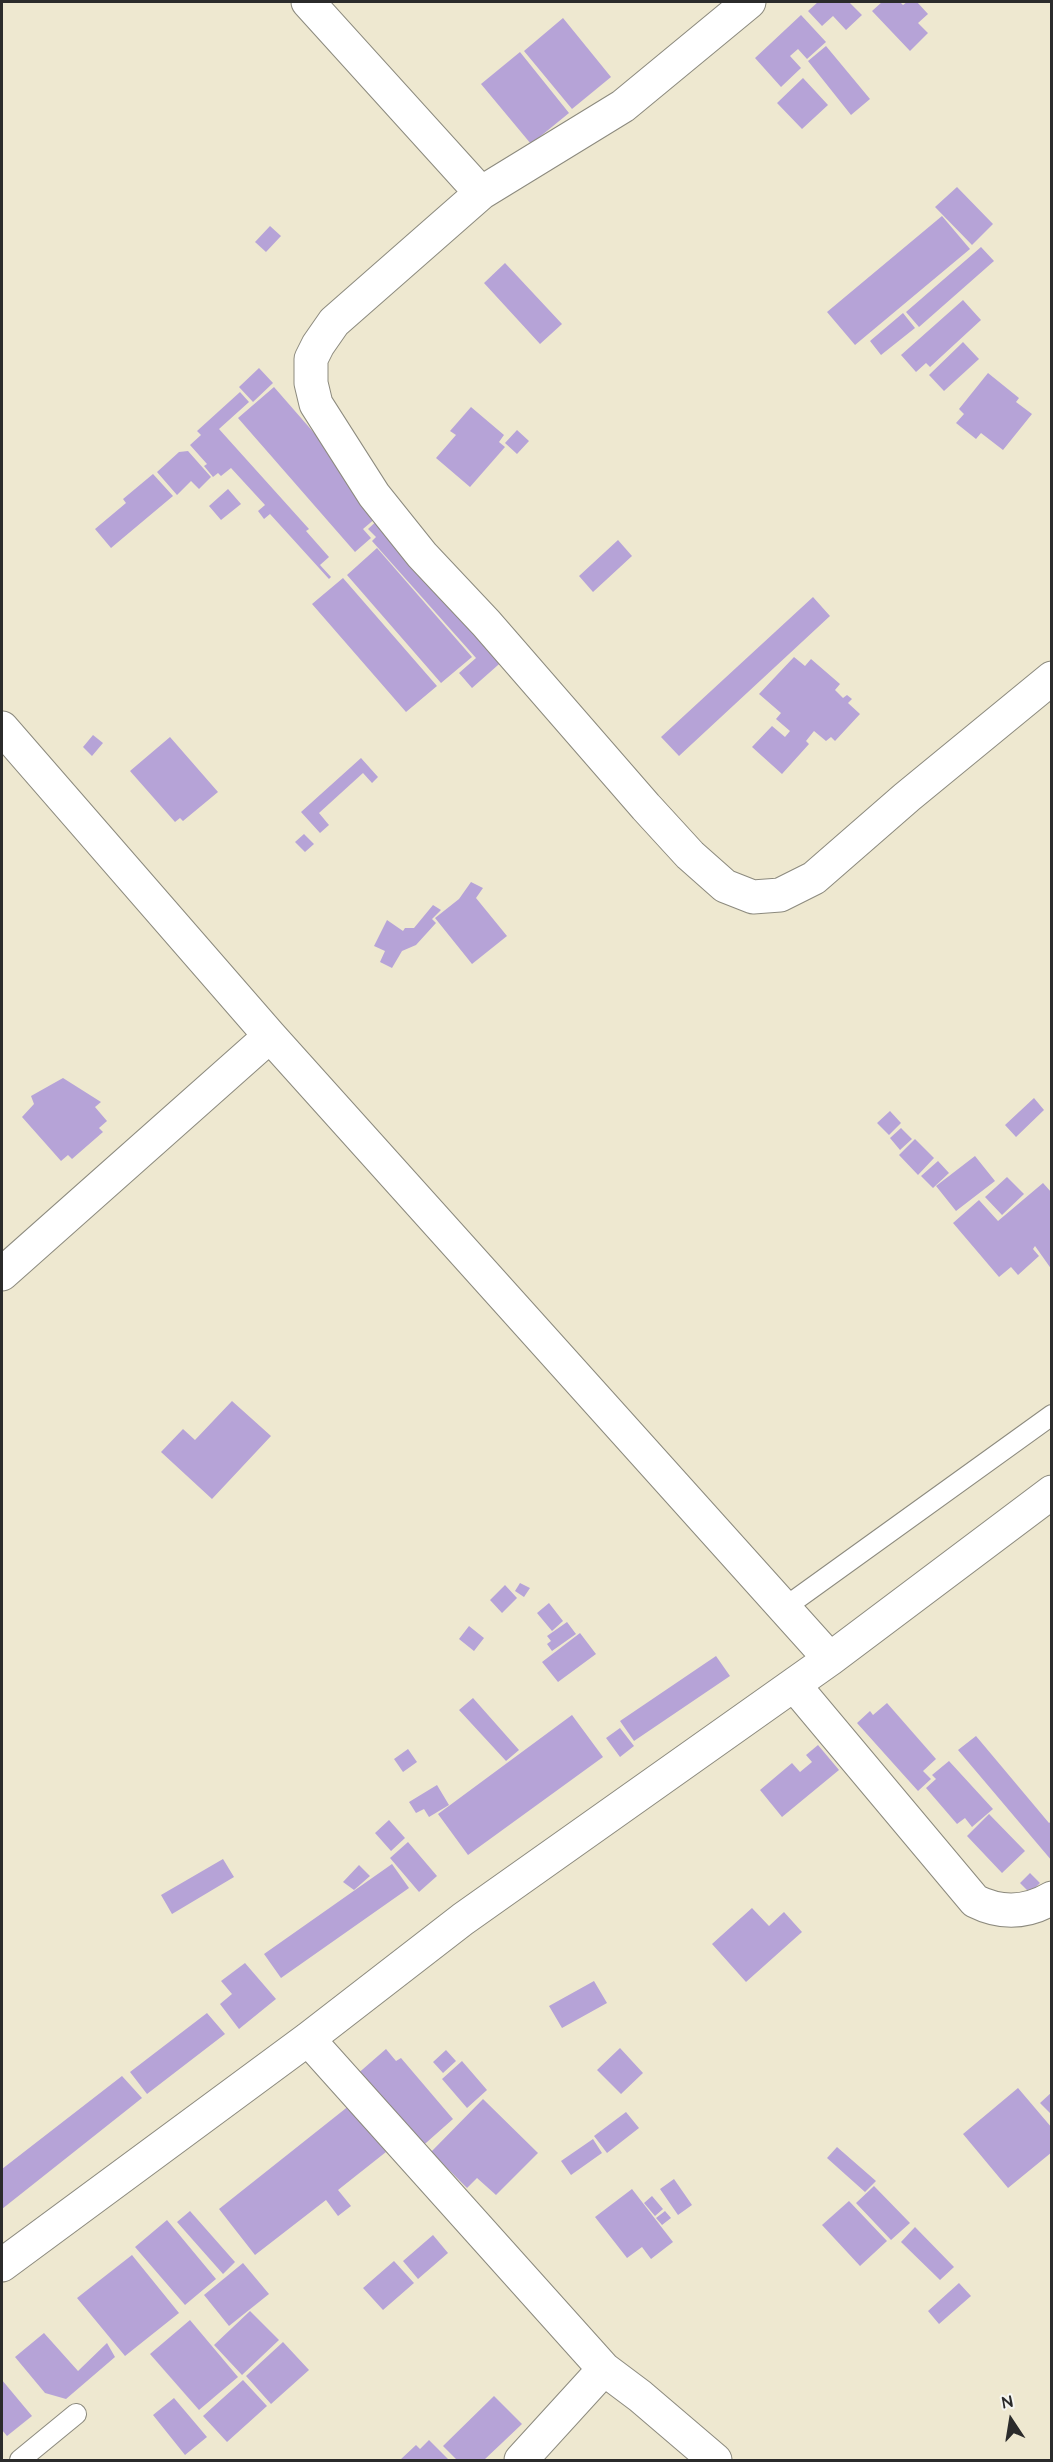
<!DOCTYPE html>
<style>
body{margin:0}
#map{position:relative;width:1053px;height:2462px;overflow:hidden;background:#eee8d0;font-family:"Architects Daughter",sans-serif}
canvas{display:block}
.frame{position:absolute;inset:0;border:3px solid #2b2b2b;pointer-events:none}
.north{position:absolute;left:981px;top:2390px;width:60px;height:60px;-webkit-text-stroke:4px #f6f6f2;paint-order:stroke;rotate:348deg;font-size:16px;font-weight:700;line-height:24px;text-align:center;color:#2b2b2b}
.north::after{content:'';display:block;margin:auto;width:21px;height:27px;background:#2b2b2b;clip-path:polygon(50% 0,100% 100%,50% 72%,0 100%)}
</style>
<div id="map">
<canvas width="1053" height="2462"></canvas>
<div class="frame"></div>
<div class="north">N</div>
</div>
<script>
const ctx = document.querySelector('canvas').getContext('2d');
ctx.lineJoin = 'round';
function fill(path, color) { ctx.fillStyle = color; ctx.fill(path, 'evenodd'); }
function trace(path, color, width, dash) { ctx.strokeStyle = color; ctx.lineWidth = width; ctx.lineCap = dash ? 'butt' : 'round'; ctx.setLineDash(dash || []); ctx.stroke(path); }
fill(new Path2D(`
 M 818,2 L 849,2 L 862,15 L 846,30 L 833,16 L 822,26 L 808,11 Z
 M 882,2 L 900,2 L 903,5 L 907,2 L 917,2 L 928,14 L 918,23 L 928,33 L 910,51 L 872,11 Z
 M 801,15 L 826,42 L 807,59 L 798,49 L 790,56 L 801,68 L 781,87 L 755,58 Z
 M 563,18 L 611,77 L 572,109 L 524,51 Z
 M 826,46 L 870,99 L 851,115 L 808,61 Z
 M 520,52 L 569,113 L 531,144 L 481,84 Z
 M 803,78 L 828,105 L 802,129 L 777,103 Z
 M 957,187 L 993,224 L 972,245 L 935,207 Z
 M 942,216 L 970,249 L 855,345 L 827,312 Z
 M 270,226 L 281,236 L 266,252 L 255,242 Z
 M 981,247 L 994,261 L 919,327 L 906,312 Z
 M 505,263 L 562,324 L 540,344 L 484,283 Z
 M 963,300 L 981,320 L 930,367 L 926,363 L 916,372 L 901,355 Z
 M 903,313 L 915,328 L 881,355 L 870,341 Z
 M 963,342 L 979,359 L 944,391 L 929,375 Z
 M 259,368 L 273,383 L 253,402 L 239,387 Z
 M 988,373 L 1019,398 L 1016,402 L 1032,414 L 1003,450 L 981,433 L 976,439 L 956,423 L 964,414 L 959,409 Z
 M 274,387 L 383,512 L 363,529 L 371,538 L 355,552 L 238,418 Z
 M 240,392 L 249,402 L 219,429 L 309,529 L 306,531 L 329,557 L 320,565 L 331,577 L 329,579 L 270,514 L 264,519 L 258,511 L 265,505 L 231,468 L 221,476 L 218,473 L 213,477 L 204,466 L 207,464 L 190,445 L 201,435 L 197,431 Z
 M 471,407 L 504,435 L 499,442 L 505,447 L 470,487 L 436,458 L 456,435 L 450,431 Z
 M 517,430 L 529,441 L 517,454 L 505,443 Z
 M 188,451 L 211,477 L 199,489 L 191,481 L 177,495 L 157,472 L 179,452 Z
 M 153,474 L 173,496 L 111,548 L 95,529 L 126,503 L 123,499 Z
 M 228,489 L 241,504 L 221,520 L 209,506 Z
 M 381,517 L 506,658 L 472,688 L 459,673 L 476,658 L 372,541 L 376,537 L 368,529 Z
 M 618,540 L 632,556 L 593,592 L 579,576 Z
 M 377,548 L 472,657 L 441,683 L 347,575 Z
 M 343,578 L 437,686 L 406,712 L 312,604 Z
 M 813,597 L 830,616 L 679,756 L 661,737 Z
 M 794,657 L 805,666 L 811,659 L 840,684 L 835,690 L 843,698 L 847,695 L 852,699 L 848,703 L 860,714 L 835,741 L 831,737 L 826,741 L 814,731 L 806,741 L 809,744 L 782,774 L 752,747 L 772,726 L 785,737 L 790,731 L 776,719 L 781,713 L 759,694 Z
 M 93,735 L 103,743 L 92,756 L 83,747 Z
 M 170,737 L 218,792 L 183,821 L 180,818 L 175,822 L 130,771 Z
 M 361,758 L 378,777 L 372,783 L 363,773 L 319,813 L 329,825 L 320,833 L 301,812 Z
 M 304,834 L 314,844 L 305,852 L 295,842 Z
 M 471,882 L 483,888 L 476,898 L 507,936 L 472,964 L 435,918 L 459,899 Z
 M 433,905 L 441,910 L 432,919 L 436,923 L 416,945 L 402,951 L 392,968 L 380,962 L 385,951 L 374,946 L 387,920 L 403,931 L 405,928 L 414,928 Z
 M 63,1078 L 101,1102 L 95,1107 L 107,1121 L 99,1128 L 103,1132 L 72,1159 L 68,1155 L 61,1161 L 22,1117 L 34,1104 L 31,1096 Z
 M 1034,1098 L 1044,1110 L 1016,1137 L 1005,1125 Z
 M 890,1111 L 901,1123 L 889,1135 L 877,1123 Z
 M 901,1128 L 912,1139 L 900,1150 L 890,1138 Z
 M 915,1139 L 934,1158 L 918,1175 L 899,1155 Z
 M 975,1156 L 995,1181 L 956,1211 L 936,1186 Z
 M 938,1161 L 949,1173 L 933,1188 L 921,1176 Z
 M 1007,1177 L 1024,1194 L 1002,1215 L 985,1197 Z
 M 1043,1183 L 1052,1193 L 1052,1270 L 1035,1246 L 1033,1249 L 1039,1256 L 1018,1275 L 1011,1267 L 999,1277 L 953,1223 L 979,1200 L 998,1221 Z
 M 232,1401 L 271,1436 L 212,1499 L 161,1452 L 183,1429 L 195,1440 Z
 M 520,1583 L 530,1588 L 524,1597 L 515,1591 Z
 M 505,1585 L 517,1598 L 502,1613 L 490,1600 Z
 M 549,1603 L 563,1621 L 552,1631 L 537,1613 Z
 M 567,1622 L 576,1634 L 552,1651 L 547,1644 L 551,1641 L 547,1636 Z
 M 469,1626 L 484,1638 L 474,1651 L 459,1639 Z
 M 580,1633 L 596,1654 L 558,1682 L 542,1662 Z
 M 716,1656 L 730,1676 L 634,1741 L 620,1721 Z
 M 473,1698 L 519,1750 L 506,1761 L 459,1710 Z
 M 887,1703 L 936,1759 L 923,1771 L 931,1779 L 918,1791 L 857,1723 L 870,1711 L 873,1715 Z
 M 572,1715 L 603,1757 L 468,1855 L 438,1814 Z
 M 620,1728 L 634,1746 L 620,1757 L 606,1738 Z
 M 976,1736 L 1049,1823 L 1052,1821 L 1052,1861 L 958,1750 Z
 M 818,1745 L 839,1770 L 782,1817 L 760,1790 L 792,1763 L 800,1772 L 812,1762 L 806,1755 Z
 M 408,1749 L 417,1762 L 403,1772 L 394,1759 Z
 M 949,1761 L 993,1809 L 972,1827 L 965,1818 L 957,1824 L 926,1788 L 936,1779 L 932,1775 Z
 M 437,1785 L 449,1805 L 429,1817 L 424,1809 L 416,1813 L 409,1802 Z
 M 989,1814 L 1025,1851 L 1002,1873 L 967,1836 Z
 M 389,1820 L 405,1838 L 391,1851 L 375,1833 Z
 M 408,1842 L 437,1876 L 419,1892 L 390,1858 Z
 M 223,1859 L 234,1877 L 172,1914 L 161,1895 Z
 M 392,1864 L 409,1888 L 281,1978 L 264,1954 Z
 M 359,1865 L 370,1876 L 354,1890 L 343,1882 Z
 M 1030,1873 L 1040,1883 L 1030,1893 L 1020,1883 Z
 M 752,1908 L 769,1926 L 784,1912 L 802,1932 L 746,1982 L 712,1944 Z
 M 245,1963 L 276,1999 L 239,2029 L 220,2004 L 232,1994 L 221,1981 Z
 M 594,1981 L 607,2003 L 562,2028 L 549,2006 Z
 M 207,2013 L 225,2034 L 147,2094 L 130,2072 Z
 M 620,2048 L 643,2073 L 621,2094 L 597,2070 Z
 M 386,2049 L 396,2061 L 401,2058 L 453,2119 L 418,2150 L 355,2076 Z
 M 446,2050 L 456,2061 L 443,2073 L 433,2062 Z
 M 462,2061 L 487,2090 L 467,2108 L 442,2079 Z
 M 122,2076 L 142,2098 L 2,2209 L 2,2169 Z
 M 1018,2088 L 1052,2128 L 1052,2152 L 1008,2188 L 963,2134 Z
 M 1052,2092 L 1052,2115 L 1040,2103 Z
 M 483,2099 L 538,2153 L 496,2195 L 477,2178 L 467,2188 L 431,2152 Z
 M 350,2105 L 386,2152 L 338,2190 L 351,2206 L 338,2216 L 326,2200 L 255,2255 L 219,2209 Z
 M 626,2112 L 639,2128 L 607,2153 L 594,2136 Z
 M 593,2139 L 602,2153 L 571,2175 L 561,2161 Z
 M 837,2147 L 876,2181 L 865,2192 L 827,2158 Z
 M 674,2179 L 692,2205 L 678,2215 L 660,2189 Z
 M 874,2186 L 910,2223 L 891,2240 L 856,2203 Z
 M 632,2189 L 673,2242 L 651,2259 L 642,2247 L 627,2258 L 595,2217 Z
 M 652,2196 L 663,2209 L 655,2216 L 644,2203 Z
 M 849,2201 L 887,2241 L 860,2266 L 822,2225 Z
 M 190,2211 L 235,2262 L 223,2274 L 177,2222 Z
 M 665,2211 L 671,2218 L 662,2225 L 656,2218 Z
 M 167,2220 L 216,2279 L 185,2305 L 135,2247 Z
 M 915,2227 L 954,2267 L 940,2280 L 901,2242 Z
 M 433,2235 L 448,2253 L 418,2279 L 403,2261 Z
 M 132,2255 L 179,2313 L 125,2356 L 77,2298 Z
 M 394,2261 L 414,2283 L 383,2310 L 363,2288 Z
 M 243,2263 L 269,2294 L 229,2326 L 204,2295 Z
 M 959,2283 L 971,2296 L 939,2324 L 928,2311 Z
 M 250,2311 L 279,2340 L 242,2375 L 214,2345 Z
 M 190,2320 L 238,2377 L 199,2410 L 150,2354 Z
 M 44,2333 L 78,2371 L 107,2343 L 115,2357 L 66,2399 L 45,2393 L 15,2357 Z
 M 283,2342 L 309,2370 L 271,2404 L 246,2376 Z
 M 2,2380 L 32,2416 L 7,2436 L 2,2430 Z
 M 243,2380 L 267,2406 L 227,2442 L 203,2416 Z
 M 494,2396 L 522,2424 L 484,2460 L 457,2460 L 443,2446 Z
 M 174,2398 L 207,2437 L 185,2455 L 153,2415 Z
 M 429,2440 L 449,2460 L 400,2460 L 416,2445 L 420,2449 Z`), '#b6a3d7');
const lane = new Path2D(`
 M 784,1608 L 1052,1415
 M 20,2460 L 76,2414`);
const street = new Path2D(`
 M 308,2 L 481,193
 M 749,2 L 623,106 L 481,193 L 334,322 L 318,345 L 311,359 L 311,383 L 316,404 L 374,495 L 422,555 L 486,623 L 646,807 L 690,855 L 725,886 L 753,897 L 780,895 L 814,878 L 907,797 L 1052,678
 M 2,728 L 270,1036 L 830,1659
 M 2,1274 L 270,1036
 M 794,1685 L 975,1901 C 1001,1914 1027,1913 1052,1898
 M 308,2039 L 604,2369
 M 2,2265 L 308,2039 L 463,1919 L 830,1659 L 1052,1492
 M 521,2460 L 604,2369 L 640,2396 L 715,2460`);
trace(lane, '#8c8a7e', 22);
trace(street, '#8c8a7e', 35);
trace(lane, '#fff', 20);
trace(street, '#fff', 33);
</script>
